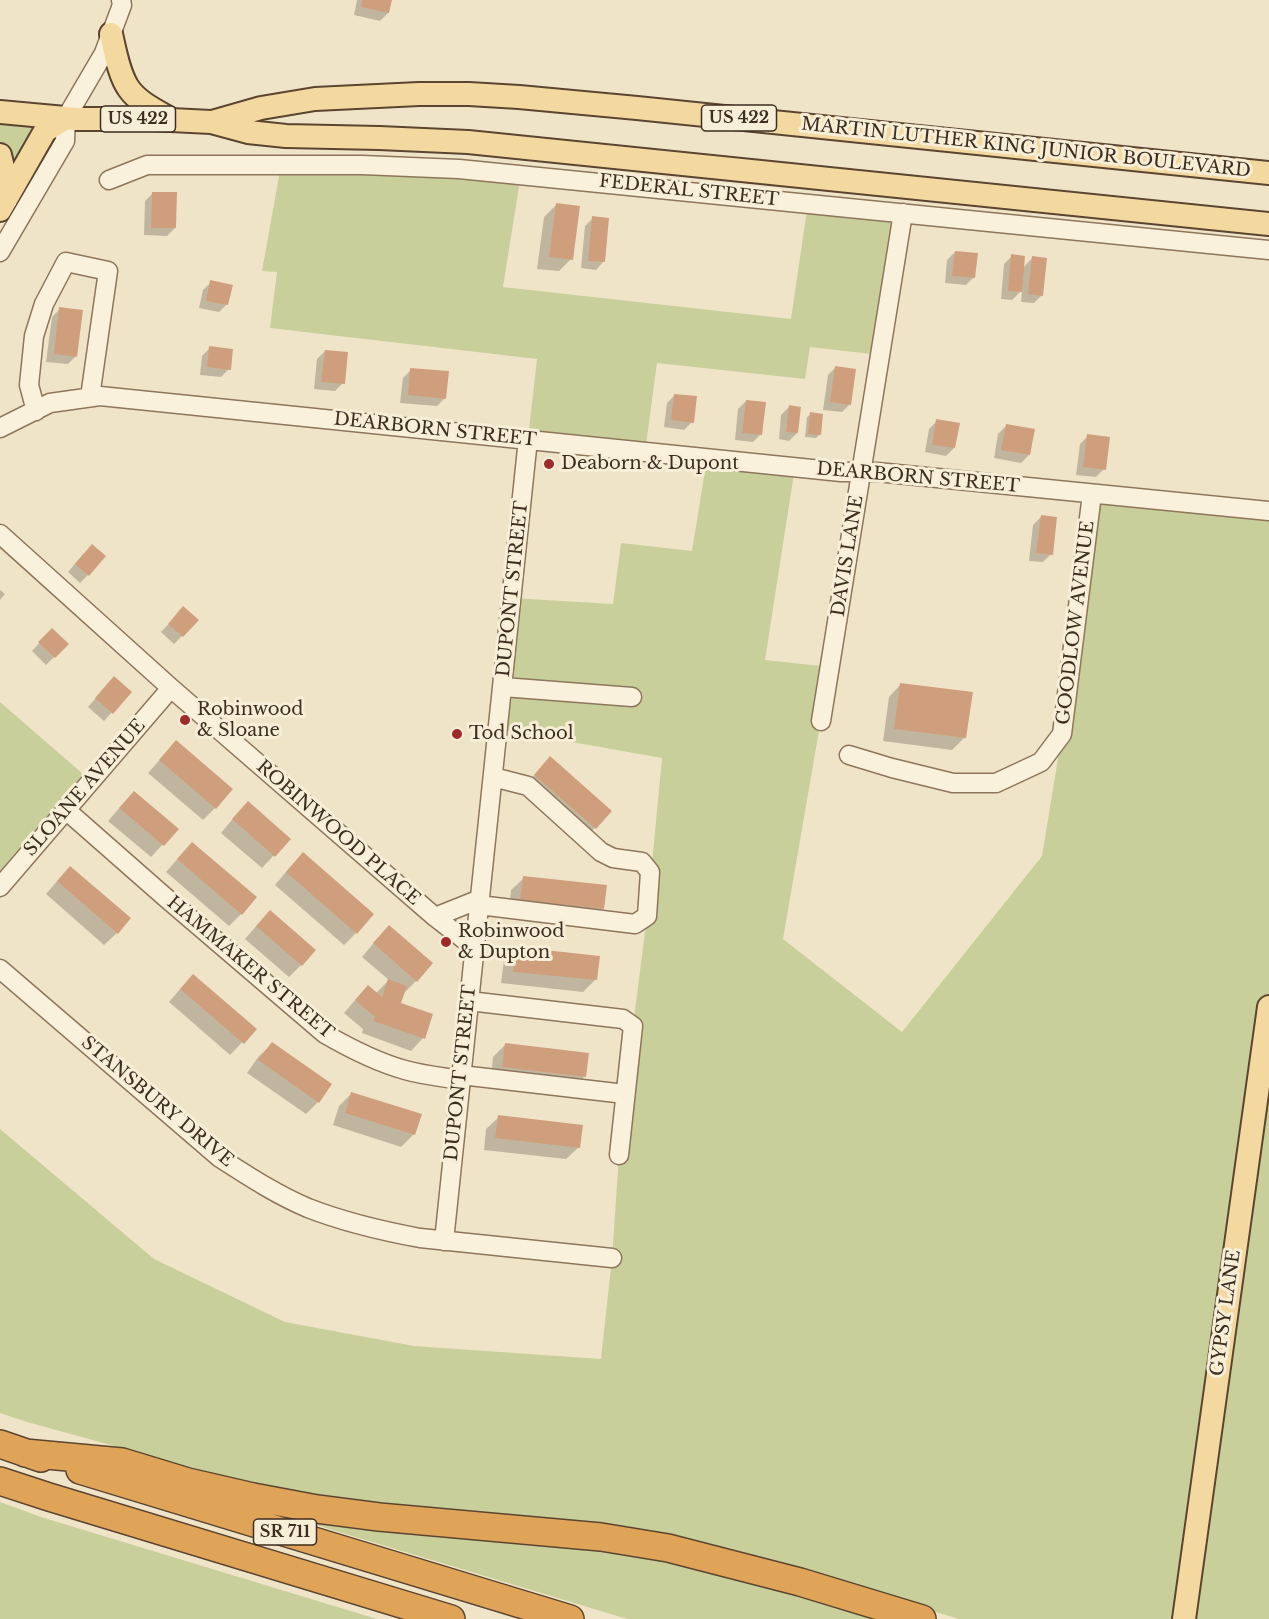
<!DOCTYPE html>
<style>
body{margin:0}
canvas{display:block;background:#f0e4c8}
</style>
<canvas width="1269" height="1619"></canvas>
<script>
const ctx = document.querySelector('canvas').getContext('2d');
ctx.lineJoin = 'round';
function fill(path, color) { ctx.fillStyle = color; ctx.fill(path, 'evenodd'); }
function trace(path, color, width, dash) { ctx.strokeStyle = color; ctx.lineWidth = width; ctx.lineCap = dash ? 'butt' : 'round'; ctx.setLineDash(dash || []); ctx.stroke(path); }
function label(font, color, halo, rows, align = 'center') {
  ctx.font = font + ' "Libre Baskerville",serif'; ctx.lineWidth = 6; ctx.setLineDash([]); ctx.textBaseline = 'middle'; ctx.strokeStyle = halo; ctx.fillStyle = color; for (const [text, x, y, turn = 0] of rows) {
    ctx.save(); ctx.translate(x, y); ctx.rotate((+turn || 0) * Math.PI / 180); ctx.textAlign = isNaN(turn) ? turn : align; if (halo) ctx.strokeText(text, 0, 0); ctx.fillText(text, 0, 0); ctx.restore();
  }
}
fill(new Path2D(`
 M 0,112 L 66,118 L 0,210 Z
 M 281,165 L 521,174 L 503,287 L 791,319 L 808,203 L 903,213 L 880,355 L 810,347 L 805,379 L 657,363 L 645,452 L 528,439 L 537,359 L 270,328 L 277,272 L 262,271 Z
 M 707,458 L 795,467 L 765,660 L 830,667 L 783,939 L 902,1032 L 1042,856 L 1062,734 L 1092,494 L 1269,511 L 1269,1619 L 959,1619 L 804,1573 L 609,1525 L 556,1519 L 390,1505 L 260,1486 L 27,1422 L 0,1413 L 0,1129 L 154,1259 L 285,1322 L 414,1346 L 601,1359 L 612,1258 L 619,1155 L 633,1026 L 647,916 L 662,758 L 498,729 L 512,598 L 613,604 L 621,543 L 692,551 Z
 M 0,702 L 91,781 L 0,887 Z
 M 0,1502 L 41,1517 L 377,1619 L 0,1619 Z
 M 297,1514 L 663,1556 L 890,1619 L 627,1619 L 296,1519 Z`), '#c9cf9b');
fill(new Path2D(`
 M 357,0 L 391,0 L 388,13 L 380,21 L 354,15 Z
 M 153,193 L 175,228 L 167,236 L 144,235 L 145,201 Z
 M 556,205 L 571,259 L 559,271 L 537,269 L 544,217 Z
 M 593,218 L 604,261 L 596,270 L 581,268 L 585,226 Z
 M 955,252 L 974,277 L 966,285 L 945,283 L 947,260 Z
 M 1012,256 L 1023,268 L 1032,258 L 1042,295 L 1034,303 L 1021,302 L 1022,290 L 1012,300 L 1001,299 L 1004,264 Z
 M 211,282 L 227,304 L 219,312 L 199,308 L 203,290 Z
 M 60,309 L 76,356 L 68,364 L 46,362 L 52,317 Z
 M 210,348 L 229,369 L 221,377 L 200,375 L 202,356 Z
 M 325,351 L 343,383 L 335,391 L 314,389 L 317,359 Z
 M 836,367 L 850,404 L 842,412 L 823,410 L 828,375 Z
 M 411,370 L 445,398 L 437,406 L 400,403 L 403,378 Z
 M 675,395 L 692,422 L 684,430 L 664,427 L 667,403 Z
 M 746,401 L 761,434 L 753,442 L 735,440 L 738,409 Z
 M 789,407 L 797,433 L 789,441 L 779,439 L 781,415 Z
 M 811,414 L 819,435 L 816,438 L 805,437 L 807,417 Z
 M 937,421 L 954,448 L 946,456 L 925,452 L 929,429 Z
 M 1006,426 L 1029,455 L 1021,463 L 994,458 L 998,434 Z
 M 1088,436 L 1104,469 L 1096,477 L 1076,475 L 1080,444 Z
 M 1041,517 L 1051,554 L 1043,562 L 1029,561 L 1033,525 Z
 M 84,553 L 88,575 L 80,583 L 68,572 Z
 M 0,590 L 5,594 L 0,600 Z
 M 176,616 L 182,636 L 174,644 L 161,632 Z
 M 44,638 L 67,644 L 46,665 L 32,651 Z
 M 901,684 L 965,737 L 952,750 L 883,741 L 889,697 Z
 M 106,686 L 130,692 L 104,721 L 88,707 Z
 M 164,755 L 215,808 L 203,820 L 148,773 Z
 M 538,771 L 610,811 L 583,841 L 523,788 Z
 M 122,805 L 177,829 L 151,857 L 108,821 Z
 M 236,815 L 289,839 L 262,868 L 221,833 Z
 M 180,856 L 241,914 L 229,926 L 166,872 Z
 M 291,866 L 356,933 L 344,945 L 275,885 Z
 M 524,878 L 603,908 L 590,920 L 509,912 L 511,890 Z
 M 58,880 L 117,933 L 104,945 L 46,894 Z
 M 258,924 L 301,965 L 289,977 L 245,939 Z
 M 377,939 L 416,981 L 403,994 L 399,1004 L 423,1038 L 411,1051 L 362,1033 L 363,1029 L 344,1013 L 356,999 L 376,993 L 389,980 L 362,957 Z
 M 516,948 L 595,980 L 583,992 L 501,983 L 504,960 Z
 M 181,988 L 255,1029 L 230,1055 L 169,1002 Z
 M 272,1044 L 318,1102 L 306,1114 L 247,1073 L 259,1056 Z
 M 506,1044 L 584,1077 L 572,1089 L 491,1079 L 493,1057 Z
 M 351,1094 L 414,1134 L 401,1147 L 333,1125 L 339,1106 Z
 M 499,1117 L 579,1147 L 566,1159 L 484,1150 L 486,1129 Z`), '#0003');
fill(new Path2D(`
 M 362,0 L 392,0 L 389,13 L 361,7 Z
 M 152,192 L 177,192 L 176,228 L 151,228 Z
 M 556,203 L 580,206 L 573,260 L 549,257 Z
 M 592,216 L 609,218 L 605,262 L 588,261 Z
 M 955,251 L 978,253 L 975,278 L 952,276 Z
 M 1011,254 L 1025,256 L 1022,292 L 1008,291 Z
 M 1032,256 L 1047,258 L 1043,296 L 1028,294 Z
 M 210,280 L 233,285 L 228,305 L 206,301 Z
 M 59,307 L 83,310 L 77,357 L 54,354 Z
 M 209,346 L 233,349 L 231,370 L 207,367 Z
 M 325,350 L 348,352 L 345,384 L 321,382 Z
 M 835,366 L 856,369 L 851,405 L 830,402 Z
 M 410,368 L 449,371 L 446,399 L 408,395 Z
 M 674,394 L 697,396 L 694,423 L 671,420 Z
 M 746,400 L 766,402 L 762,435 L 742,433 Z
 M 789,405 L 801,407 L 798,433 L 786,432 Z
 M 810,412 L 823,414 L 821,435 L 808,434 Z
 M 936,419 L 960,423 L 955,448 L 932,445 Z
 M 1006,424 L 1035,429 L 1030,455 L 1001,450 Z
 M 1087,434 L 1110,437 L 1106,470 L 1083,467 Z
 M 1041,515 L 1057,517 L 1053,555 L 1036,553 Z
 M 92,544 L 106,556 L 89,576 L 75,564 Z
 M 183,606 L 199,620 L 183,637 L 168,624 Z
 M 52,628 L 69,644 L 55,658 L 38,642 Z
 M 114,676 L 132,692 L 113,714 L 95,698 Z
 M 900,683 L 973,692 L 966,738 L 894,729 Z
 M 176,740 L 233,789 L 216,809 L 159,760 Z
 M 550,756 L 612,811 L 596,829 L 534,775 Z
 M 134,791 L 179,829 L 164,846 L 119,808 Z
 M 248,801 L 291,839 L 275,857 L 232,819 Z
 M 192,842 L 257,897 L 242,915 L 177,859 Z
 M 303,852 L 374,914 L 357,934 L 286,872 Z
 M 70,866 L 131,918 L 118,934 L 57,881 Z
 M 523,876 L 607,885 L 604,909 L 520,900 Z
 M 270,910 L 316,950 L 302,966 L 256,926 Z
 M 389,925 L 433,963 L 417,982 L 373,943 Z
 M 516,947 L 600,956 L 597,980 L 513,972 Z
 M 193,974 L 257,1029 L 244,1044 L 180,989 Z
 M 388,979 L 407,986 L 401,1003 L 433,1014 L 425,1039 L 373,1021 L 375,1017 L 355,1000 L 368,985 L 382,997 Z
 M 272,1042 L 332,1084 L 319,1103 L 258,1060 Z
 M 505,1043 L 589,1053 L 586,1077 L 502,1067 Z
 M 351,1092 L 422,1114 L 415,1135 L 345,1113 Z
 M 498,1115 L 583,1125 L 580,1148 L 495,1138 Z`), '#cf9f7d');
const minor = new Path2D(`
 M 109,180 L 147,165 L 362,165 L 459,169 L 1269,250
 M 0,252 L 65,141 L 66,118 L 104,53 L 122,5 L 121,0
 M 36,411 L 29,385 L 34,336 L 44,304 L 66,262 L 108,271 L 90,397
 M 0,428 L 50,403 L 100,396 L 841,472 L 877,472 L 1269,511
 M 0,534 L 171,688 L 435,917 L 475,948
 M 503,687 L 632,697
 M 821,721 L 903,213
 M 849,755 L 892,768 L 953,783 L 996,783 L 1041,762 L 1062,734 L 1092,494
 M 66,810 L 165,897 L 325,1034 C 351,1049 376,1062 405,1070 C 423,1075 442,1077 460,1080
 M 0,887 L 171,688
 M 479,905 L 635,924 L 647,916 L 650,872 L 642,862 L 613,858 L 601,852 L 528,786 L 493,777
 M 435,917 L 480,899
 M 0,969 L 220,1158 C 248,1176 277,1195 308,1208 C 344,1222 382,1231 420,1238 L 612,1258
 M 469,1001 L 623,1019 L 633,1026 L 619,1155
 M 461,1075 L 625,1094
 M 444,1241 L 528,439`);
const major = new Path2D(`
 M 111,34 C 115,51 119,75 129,89 C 139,103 157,111 172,120
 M 0,112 L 76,119 L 151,119 L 211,122 L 248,132 L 286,136 L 379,138 L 468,142 L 1269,224
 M 212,122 L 261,108 L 315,99 L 419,94 L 469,94 L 519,97 L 637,108 L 1269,173
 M 0,155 L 6,180 L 6,200
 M 0,210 L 45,131 L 66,118
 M 1184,1619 L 1269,1007`);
const highway = new Path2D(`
 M 0,1444 L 41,1458
 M 25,1453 L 122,1462 L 188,1482 L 253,1497 L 317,1509 L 379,1517 L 601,1537 L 668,1548 L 800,1582 L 922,1619
 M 80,1470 L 570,1619
 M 0,1481 L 49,1497 L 451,1619`);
trace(minor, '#8d765c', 21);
trace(major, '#5b4430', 26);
trace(highway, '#5b4430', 30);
trace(minor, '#faf1dc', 18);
trace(major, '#f3d9a0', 22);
trace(highway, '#e0a458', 27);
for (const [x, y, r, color] of [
 [549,464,6,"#9e2a2b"],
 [185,720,6,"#9e2a2b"],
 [457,734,6,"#9e2a2b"],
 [446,942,6,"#9e2a2b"]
]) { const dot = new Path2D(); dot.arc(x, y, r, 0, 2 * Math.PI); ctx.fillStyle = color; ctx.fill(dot); trace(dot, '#f7eed8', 2); }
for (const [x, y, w] of [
 [739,118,75],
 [138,119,75],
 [285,1532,63]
]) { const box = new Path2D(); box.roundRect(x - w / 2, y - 13, w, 26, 4.5); ctx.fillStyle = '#f7eed8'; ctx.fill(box); trace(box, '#3d2e20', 1.5); }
label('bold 16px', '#3d2e20', null, [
 ["US 422",739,118],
 ["US 422",138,119],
 ["SR 711",285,1532]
]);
label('18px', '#3d2e20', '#f7eed8', [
 ["MARTIN LUTHER KING JUNIOR BOULEVARD",1026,148,6],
 ["FEDERAL STREET",689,191,6],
 ["DEARBORN STREET",435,430,6],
 ["DEARBORN STREET",918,478,5],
 ["DAVIS LANE",848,556,-81],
 ["DUPONT STREET",513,589,-84],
 ["GOODLOW AVENUE",1076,623,-83],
 ["SLOANE AVENUE",85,788,-49],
 ["ROBINWOOD PLACE",338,833,41],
 ["HAMMAKER STREET",250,968,40],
 ["DUPONT STREET",461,1073,-84],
 ["STANSBURY DRIVE",157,1102,40],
 ["GYPSY LANE",1226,1313,-82]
]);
label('18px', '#3d2e20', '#f7eed8', [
 ["Deaborn & Dupont",561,464],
 ["Robinwood",197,710],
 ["& Sloane",197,731],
 ["Tod School",469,734],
 ["Robinwood",458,932],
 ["& Dupton",458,953]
], 'left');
</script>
